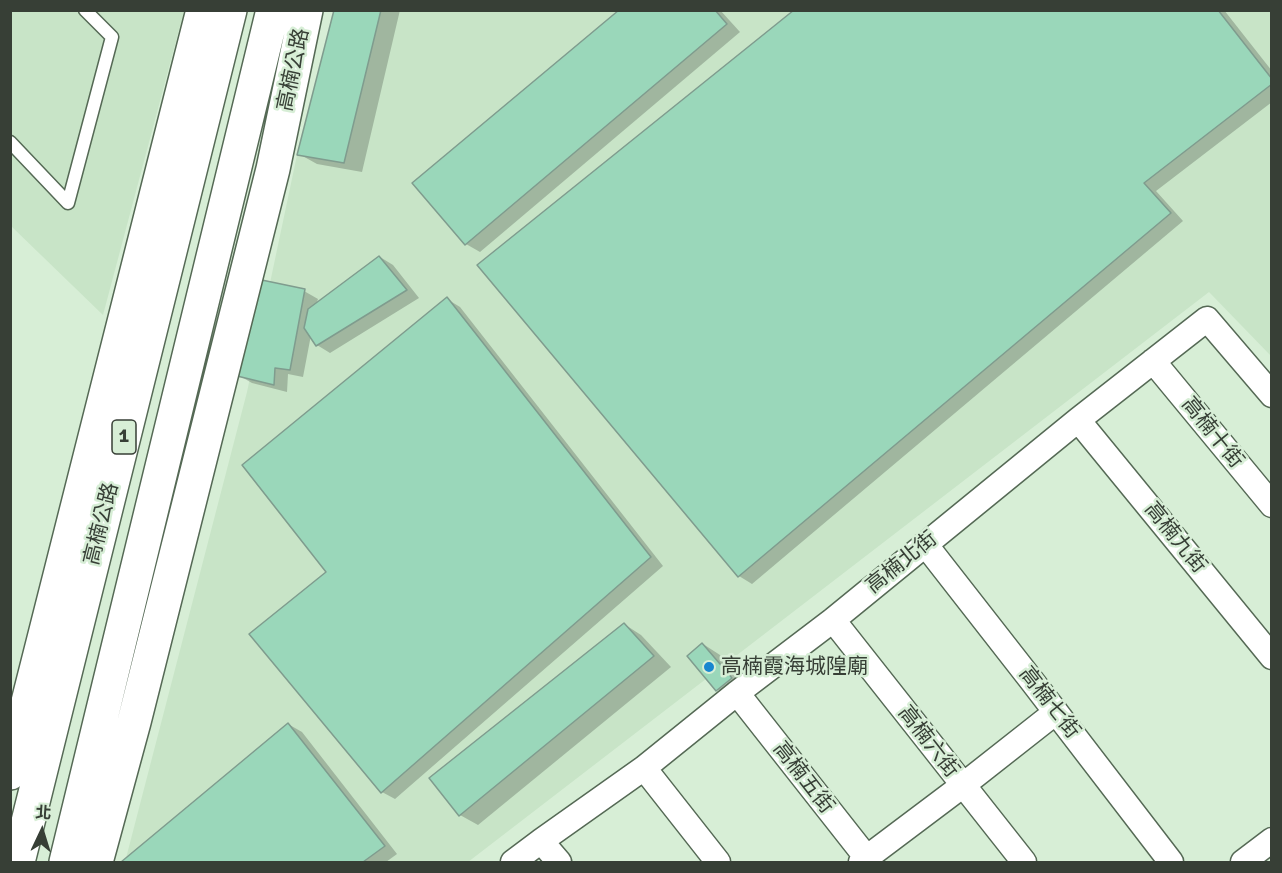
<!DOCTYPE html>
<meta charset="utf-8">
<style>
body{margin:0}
#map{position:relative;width:1282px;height:873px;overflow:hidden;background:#d7eed6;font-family:Signika,"Noto Sans TC",sans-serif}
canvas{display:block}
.frame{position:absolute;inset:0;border:12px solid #373f36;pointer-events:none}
.north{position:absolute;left:12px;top:801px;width:60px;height:60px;-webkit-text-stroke:4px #d7eed6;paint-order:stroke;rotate:4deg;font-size:16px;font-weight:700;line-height:24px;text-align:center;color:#373f36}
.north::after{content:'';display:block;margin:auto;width:21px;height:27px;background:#373f36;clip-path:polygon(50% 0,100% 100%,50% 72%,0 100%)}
</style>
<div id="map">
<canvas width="1282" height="873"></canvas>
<div class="frame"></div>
<div class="north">北</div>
</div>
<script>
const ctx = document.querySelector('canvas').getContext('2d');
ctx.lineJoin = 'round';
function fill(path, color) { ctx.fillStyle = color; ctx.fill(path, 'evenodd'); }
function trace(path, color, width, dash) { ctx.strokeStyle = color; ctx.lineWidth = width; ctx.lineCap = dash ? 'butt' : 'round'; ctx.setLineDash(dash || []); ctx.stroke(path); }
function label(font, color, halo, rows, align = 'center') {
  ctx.font = font + ' Signika,"Noto Sans TC",sans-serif'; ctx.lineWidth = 5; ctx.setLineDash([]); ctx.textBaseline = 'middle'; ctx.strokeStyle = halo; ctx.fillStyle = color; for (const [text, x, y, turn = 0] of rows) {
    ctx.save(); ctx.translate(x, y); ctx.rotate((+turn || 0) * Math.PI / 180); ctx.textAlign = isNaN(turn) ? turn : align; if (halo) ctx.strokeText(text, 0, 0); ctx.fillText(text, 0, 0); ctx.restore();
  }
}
fill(new Path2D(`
 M 10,11 L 184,11 L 103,315 L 11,226 Z
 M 334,11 L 1271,11 L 1271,356 L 1209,292 L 468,862 L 125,862 L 247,392 L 297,155 Z`), '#c8e4c7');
fill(new Path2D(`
 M 335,10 L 400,10 L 362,172 L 317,164 L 299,154 Z
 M 621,10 L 720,10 L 740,32 L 480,252 L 466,244 Z
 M 797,10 L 1224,10 L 1272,71 L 1272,102 L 1156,191 L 1183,221 L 752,584 L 739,576 Z
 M 380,257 L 393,265 L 419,298 L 330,353 L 317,345 L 311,335 L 303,377 L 288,374 L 287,392 L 252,383 L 238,375 L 304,291 L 318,299 L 316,305 Z
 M 447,299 L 460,307 L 663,566 L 395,799 L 382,792 Z
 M 624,624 L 641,635 L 671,667 L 478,825 L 460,815 L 432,778 Z
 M 703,644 L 720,655 L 748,688 L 734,700 L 717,689 Z
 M 288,724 L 302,732 L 397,854 L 386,862 L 124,862 Z`), '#0003');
const building = new Path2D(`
 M 334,10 L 381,10 L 344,163 L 297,155 Z
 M 619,10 L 715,10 L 727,24 L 465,245 L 412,183 Z
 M 794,10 L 1218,10 L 1272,79 L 1272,84 L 1144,183 L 1171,213 L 738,577 L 477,265 Z
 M 379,256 L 407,290 L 316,346 L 304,328 L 308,309 Z
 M 257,279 L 305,289 L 290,370 L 275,368 L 274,385 L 237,376 Z
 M 447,297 L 651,557 L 381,793 L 249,634 L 326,572 L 242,465 Z
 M 624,623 L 654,656 L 459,816 L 429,778 Z
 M 702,643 L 732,678 L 716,691 L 687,656 Z
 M 288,723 L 385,846 L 363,862 L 121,862 Z`);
fill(building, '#9ad7ba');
trace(building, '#7f9c8e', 1.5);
const lane = new Path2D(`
 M 10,142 L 68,203 L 112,37 L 85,10`);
const street = new Path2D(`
 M 1153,361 L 1272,505
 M 1078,420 L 1272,657
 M 925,544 L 1032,681 L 1171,862
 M 833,620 L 1024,862
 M 737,693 L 870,862
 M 644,768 L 718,862
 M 541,841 L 559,862
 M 513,862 L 541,841 L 644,768 L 737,693 L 833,620 L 1078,420 L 1207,319 L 1272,395
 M 861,862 L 962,786 L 1056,712
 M 1243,862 L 1272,840`);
const primary = new Path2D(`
 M 10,773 L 203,10
 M 18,862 L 230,10
 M 66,862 L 273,10
 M 96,862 L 134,722 L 273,169 L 306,10`);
trace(lane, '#556955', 15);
trace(street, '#556955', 27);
trace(primary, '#556955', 36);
trace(lane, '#fff', 12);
trace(street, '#fff', 24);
trace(primary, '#fff', 33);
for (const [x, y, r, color] of [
 [709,667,6,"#1886cf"]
]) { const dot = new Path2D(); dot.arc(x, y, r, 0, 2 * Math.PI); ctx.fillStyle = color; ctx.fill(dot); trace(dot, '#d7eed6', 2); }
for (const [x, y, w] of [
 [124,437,24]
]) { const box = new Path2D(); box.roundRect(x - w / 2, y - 17, w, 34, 4.5); ctx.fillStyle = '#d7eed6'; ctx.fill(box); trace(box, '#373f36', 1.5); }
label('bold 20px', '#373f36', null, [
 ["1",124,437]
]);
label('21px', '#373f36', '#d7eed6', [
 ["高楠公路",294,70,-78],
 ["高楠十街",1212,433,51],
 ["高楠公路",102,524,-76],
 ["高楠九街",1175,538,51],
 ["高楠北街",902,563,-39],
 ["高楠七街",1049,703,52],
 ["高楠六街",928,742,52],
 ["高楠五街",803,778,52]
]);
label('21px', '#373f36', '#d7eed6', [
 ["高楠霞海城隍廟",721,667]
], 'left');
</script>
